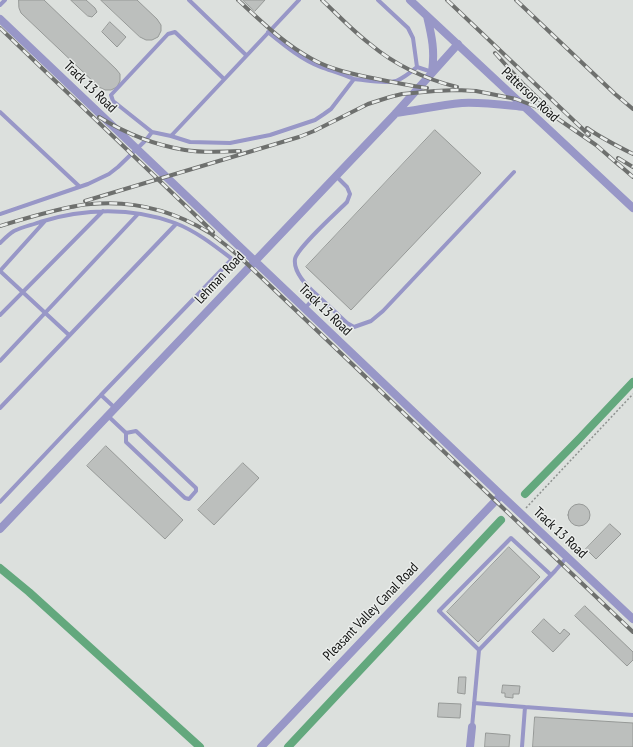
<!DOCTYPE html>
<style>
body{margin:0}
canvas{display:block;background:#dce0dd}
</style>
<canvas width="633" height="747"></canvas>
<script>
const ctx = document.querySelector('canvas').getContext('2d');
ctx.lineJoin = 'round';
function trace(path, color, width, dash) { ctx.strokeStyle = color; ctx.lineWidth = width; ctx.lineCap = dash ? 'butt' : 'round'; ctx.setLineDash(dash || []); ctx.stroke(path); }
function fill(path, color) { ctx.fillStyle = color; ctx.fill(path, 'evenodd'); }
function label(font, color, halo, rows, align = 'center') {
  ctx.font = font + ' "PT Sans Narrow",sans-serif'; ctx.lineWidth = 3; ctx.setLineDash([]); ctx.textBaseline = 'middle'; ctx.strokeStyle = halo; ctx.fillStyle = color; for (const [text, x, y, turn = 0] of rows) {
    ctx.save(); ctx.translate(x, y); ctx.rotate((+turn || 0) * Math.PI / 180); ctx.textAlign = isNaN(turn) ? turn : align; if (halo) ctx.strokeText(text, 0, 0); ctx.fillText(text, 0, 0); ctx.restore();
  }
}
trace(new Path2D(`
 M 525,494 L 580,438 L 633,382
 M 0,568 L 29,592 L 200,747
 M 288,747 L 501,520`), '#63a87d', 8);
const building = new Path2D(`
 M 19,0 L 44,0 L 116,69 L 120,74 L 120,81 L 117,87 L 111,90 L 105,90 L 99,87 L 21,13 L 19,8 Z
 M 71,0 L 86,0 L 95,8 L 97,12 L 92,17 L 88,16 Z
 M 101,0 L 137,0 L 157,19 L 161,25 L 161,31 L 158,37 L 152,40 L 146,40 L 140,37 Z
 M 243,0 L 265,0 L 255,11 Z
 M 110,22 L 126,37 L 117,47 L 102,32 Z
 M 435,130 L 481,173 L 351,310 L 306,267 Z
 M 106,446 L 183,520 L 165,539 L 87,466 Z
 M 243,463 L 259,478 L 214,525 L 198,510 Z
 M568 515a11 11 0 1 1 22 0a11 11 0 1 1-22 0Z
 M 610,524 L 621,534 L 596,559 L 586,549 Z
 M 509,547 L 540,577 L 478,642 L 447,612 Z
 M 585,606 L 633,652 L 633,660 L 627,666 L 575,616 Z
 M 544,619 L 560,634 L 564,629 L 570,634 L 553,652 L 532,632 Z
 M 459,677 L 466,677 L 465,694 L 458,693 Z
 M 503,685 L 520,686 L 519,694 L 513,694 L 513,698 L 505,697 L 505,693 L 502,693 Z
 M 439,703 L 461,704 L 460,718 L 438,717 Z
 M 535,717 L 633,723 L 633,747 L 533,747 Z
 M 486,733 L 510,735 L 509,747 L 485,747 Z`);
fill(building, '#bcbfbd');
trace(building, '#969997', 1);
trace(new Path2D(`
 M 526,508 L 633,394`), '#8f9290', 1.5, [2, 2]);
trace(new Path2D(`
 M 189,0 L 246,55
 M 378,0 L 408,28 L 413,38 L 417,67
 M 0,5 L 5,0
 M 354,79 C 366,80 384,84 396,81 C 404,78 411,72 417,67 L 432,72
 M 0,112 L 80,187
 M 152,132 L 113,101 L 111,95 L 168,34 L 175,32 L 224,79
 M 171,136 L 190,142 L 230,143 L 270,135 L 315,120 L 324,114 L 331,109 L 354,79 C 343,74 332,71 321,67 C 302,60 284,45 268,32
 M 0,214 L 88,184 L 109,174 L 118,167 L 146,140 L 152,132 L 171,136 L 299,0
 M 0,243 C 4,239 9,234 14,231 C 22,227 32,225 40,222 C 84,208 132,207 175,223 C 196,231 215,246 232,259 L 101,395
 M 0,271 L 69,335
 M 0,271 L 45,221
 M 317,295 C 308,287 293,273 295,259 C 297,248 337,212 347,202 L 350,194 L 347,187 L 336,176
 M 305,308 L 317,295 L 347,323 L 354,327 L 371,321 L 383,311 L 514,172
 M 0,315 L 103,211
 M 0,361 L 138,214
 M 0,408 L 176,224
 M 108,416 L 126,433 L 126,442 L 185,498 L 189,499 L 196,491 L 196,488 L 136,431 L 126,433
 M 0,502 L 101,395 L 115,408
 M 551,575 L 511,538 L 439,611 L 479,650 L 555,571 L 567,557
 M 474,703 L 525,707 L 522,747
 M 525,707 L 633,715
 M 472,727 L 479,650`), '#9897c7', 4);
trace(new Path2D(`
 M 410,0 L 633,208
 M 427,16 C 432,37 435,51 432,72
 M 0,19 L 501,495 L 633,619
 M 396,113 C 418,110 440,105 462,103 C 483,102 504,105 524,107
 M 0,529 L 396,113 L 458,44
 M 261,747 L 501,495
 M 470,747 L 472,727`), '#9897c7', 8);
const rail = new Path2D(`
 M 238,0 C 261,21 284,44 312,59 C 333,71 358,75 382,80 C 397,83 412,86 427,88
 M 322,0 C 338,15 353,31 370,44 C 395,65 425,79 457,87
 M 447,0 L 589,135
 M 516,0 L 615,94 L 633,109
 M 0,28 L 213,232
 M 495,53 L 524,85 L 550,110
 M 99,117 C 125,133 154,145 185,150 C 203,153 222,152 240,151
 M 587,128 C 601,138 617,146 633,154
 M 618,158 L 633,167
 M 617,163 L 633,177
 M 85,201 L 299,137 L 314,131 L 368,104 L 390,97 L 402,94 L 435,91 L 457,90 L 476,91 L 516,99 L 529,104 L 545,110 L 596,145 L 620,166
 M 0,226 C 23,219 47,212 71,207 C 77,206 84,204 91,204 C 134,200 174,211 210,233 C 221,241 231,249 241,258 L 633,632`);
trace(rail, '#6e706e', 4);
trace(rail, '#eaedeb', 2.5, [8]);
label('14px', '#0f100f', '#eaedeb', [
 ["Track 13 Road",90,87,44],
 ["Patterson Road",530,95,43],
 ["Lehman Road",220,278,-47],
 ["Track 13 Road",325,310,44],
 ["Track 13 Road",560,533,43],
 ["Pleasant Valley Canal Road",371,612,-46]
]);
</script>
